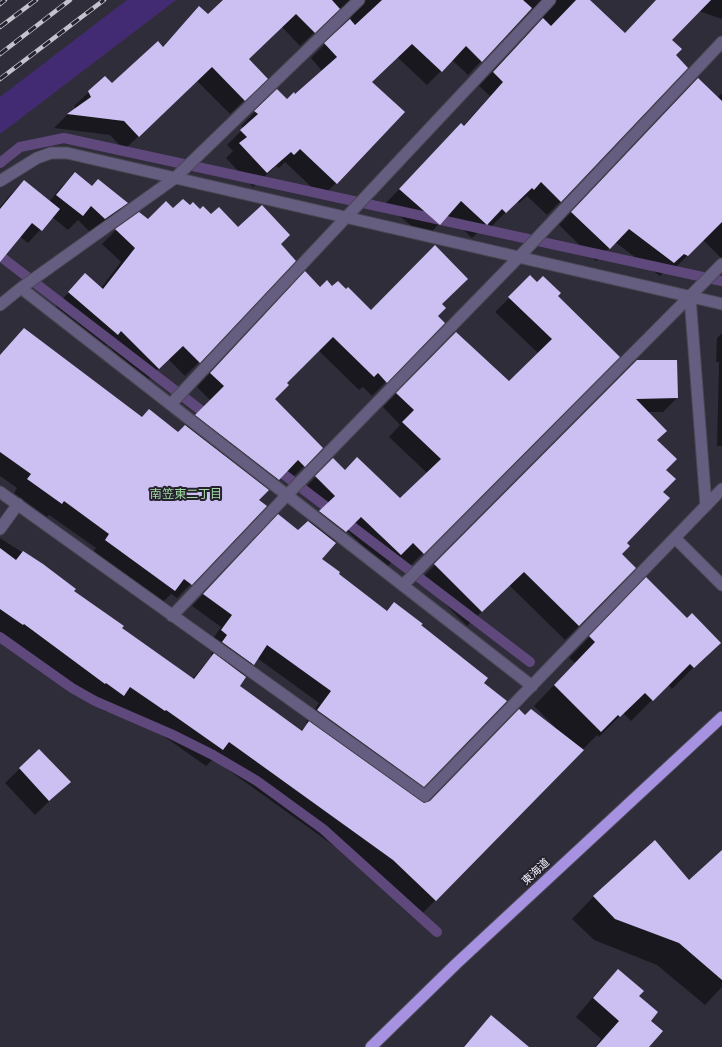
<!DOCTYPE html>
<meta charset="utf-8">
<style>
body{margin:0}
canvas{display:block;background:#302d3a}
</style>
<canvas width="722" height="1047"></canvas>
<script>
const ctx = document.querySelector('canvas').getContext('2d');
ctx.lineJoin = 'round';
function fill(path, color) { ctx.fillStyle = color; ctx.fill(path, 'evenodd'); }
function trace(path, color, width, dash) { ctx.strokeStyle = color; ctx.lineWidth = width; ctx.lineCap = dash ? 'butt' : 'round'; ctx.setLineDash(dash || []); ctx.stroke(path); }
function label(font, color, halo, rows, align = 'center') {
  ctx.font = font + ' Manrope,"Noto Sans JP",sans-serif'; ctx.lineWidth = 4; ctx.setLineDash([]); ctx.textBaseline = 'middle'; ctx.strokeStyle = halo; ctx.fillStyle = color; for (const [text, x, y, turn = 0] of rows) {
    ctx.save(); ctx.translate(x, y); ctx.rotate((+turn || 0) * Math.PI / 180); ctx.textAlign = isNaN(turn) ? turn : align; if (halo) ctx.strokeText(text, 0, 0); ctx.fillText(text, 0, 0); ctx.restore();
  }
}
fill(new Path2D(`
 M 127,0 L 176,0 L 0,134 L 0,97 Z`), '#432b73');
fill(new Path2D(`
 M 224,0 L 589,0 L 625,34 L 657,0 L 722,0 L 722,19 L 699,11 L 671,40 L 561,201 L 547,215 L 527,196 L 519,203 L 517,201 L 491,227 L 487,223 L 472,238 L 447,215 L 426,238 L 385,204 L 447,139 L 463,126 L 490,96 L 479,86 L 541,20 L 543,16 L 543,12 L 537,7 L 531,9 L 468,75 L 452,60 L 427,85 L 397,57 L 371,82 L 336,183 L 322,197 L 285,162 L 279,168 L 276,166 L 253,187 L 226,158 L 233,151 L 227,145 L 244,128 L 241,126 L 255,112 L 287,100 L 295,95 L 322,71 L 311,58 L 350,20 L 352,13 L 350,9 L 343,7 L 339,9 L 300,46 L 282,27 L 248,59 L 252,93 L 230,114 L 197,81 L 124,150 L 110,135 L 54,128 L 67,115 L 76,109 L 74,106 L 89,92 L 112,84 L 162,47 L 199,8 L 208,15 Z
 M 685,92 L 717,98 L 722,93 L 722,259 L 703,240 L 674,269 L 670,266 L 660,276 L 615,242 L 596,261 L 559,225 Z
 M 75,174 L 92,187 L 126,203 L 113,217 L 91,233 L 78,220 L 68,230 L 52,217 L 28,243 L 19,236 L 0,260 L 0,207 L 11,194 L 24,181 L 49,202 L 61,187 Z
 M 190,206 L 238,228 L 280,244 L 199,362 L 185,376 L 168,359 L 145,383 L 107,345 L 103,349 L 55,307 L 85,275 L 101,288 L 121,262 L 102,244 L 116,230 L 139,213 L 148,220 L 173,209 Z
 M 291,286 L 320,288 L 332,288 L 371,311 L 441,305 L 437,316 L 444,323 L 372,396 L 363,387 L 359,390 L 318,350 L 286,383 L 273,399 L 322,448 L 290,480 L 284,474 L 258,500 L 265,506 L 177,598 L 171,594 L 160,605 L 92,554 L 96,548 L 49,515 L 47,517 L 14,493 L 17,488 L 0,476 L 0,355 L 24,329 L 141,418 L 178,433 L 211,401 L 197,387 Z
 M 516,291 L 557,296 L 618,357 L 409,567 L 398,556 L 386,568 L 346,530 L 320,559 L 337,574 L 386,611 L 394,603 L 420,625 L 423,786 L 413,797 L 421,803 L 427,804 L 525,716 L 554,728 L 555,727 L 534,706 L 575,663 L 569,658 L 625,600 L 698,663 L 672,689 L 668,684 L 631,721 L 623,713 L 599,737 L 597,735 L 419,917 L 376,876 L 213,759 L 206,766 L 149,726 L 147,727 L 114,704 L 106,712 L 89,699 L 88,700 L 6,640 L 5,641 L 0,638 L 0,538 L 42,565 L 73,591 L 121,629 L 192,679 L 212,656 L 211,654 L 216,647 L 210,643 L 221,627 L 192,606 L 266,528 L 298,531 L 322,510 L 302,491 L 333,459 L 344,471 L 357,458 L 400,499 L 427,473 L 389,437 L 400,425 L 383,407 L 442,347 L 509,382 L 538,353 L 495,312 ZM 257,658 L 319,703 L 306,722 L 308,724 L 300,731 L 238,686 L 242,675 Z
 M 722,333 L 722,446 L 717,446 L 719,362 L 716,362 L 717,338 Z
 M 637,361 L 676,361 L 677,398 L 663,412 L 647,412 L 665,470 L 662,492 L 626,543 L 579,626 L 565,640 L 509,585 L 467,626 L 421,579 Z
 M 39,750 L 69,782 L 35,815 L 5,783 Z
 M 655,842 L 689,882 L 722,852 L 722,987 L 705,1005 L 657,965 L 594,940 L 572,919 L 593,897 Z
 M 618,971 L 638,996 L 649,1021 L 648,1047 L 595,1047 L 601,1039 L 576,1017 L 600,989 Z
 M 491,1016 L 528,1047 L 463,1047 Z`), '#0007');
trace(new Path2D(`
 M 0,163 L 20,147 L 64,138 L 722,281
 M 0,256 L 211,418
 M 274,467 L 530,662
 M 0,637 L 72,688 L 95,701 L 171,734 L 213,755 L 257,781 L 323,829 L 437,932`), '#5f487c', 10);
fill(new Path2D(`
 M 223,0 L 332,0 L 340,9 L 315,33 L 296,14 L 249,59 L 268,79 L 245,101 L 212,67 L 139,137 L 124,121 L 67,114 L 91,97 L 88,91 L 105,76 L 112,83 L 158,41 L 163,47 L 199,6 L 208,14 Z
 M 382,0 L 523,0 L 532,8 L 482,62 L 466,46 L 442,72 L 412,44 L 372,82 L 405,112 L 337,184 L 300,149 L 294,155 L 291,152 L 267,173 L 239,143 L 247,137 L 240,130 L 258,114 L 254,111 L 277,89 L 287,99 L 294,92 L 295,94 L 337,57 L 324,43 L 350,19 L 355,25 Z
 M 576,0 L 590,0 L 625,33 L 656,0 L 711,0 L 672,40 L 682,49 L 676,55 L 688,68 L 561,202 L 541,182 L 534,190 L 532,188 L 506,213 L 502,209 L 487,225 L 461,201 L 440,225 L 399,189 L 461,123 L 464,126 L 503,82 L 493,72 L 543,18 L 551,26 Z
 M 698,78 L 722,101 L 722,222 L 688,256 L 684,254 L 674,263 L 629,229 L 610,249 L 571,212 Z
 M 75,172 L 92,186 L 98,179 L 128,203 L 105,219 L 91,206 L 83,216 L 56,195 Z
 M 24,180 L 60,209 L 42,231 L 32,223 L 0,262 L 0,209 Z
 M 183,199 L 190,205 L 193,202 L 200,209 L 203,206 L 211,214 L 219,207 L 238,227 L 262,205 L 290,235 L 281,244 L 296,261 L 200,363 L 183,346 L 159,369 L 121,331 L 118,335 L 68,292 L 85,273 L 103,289 L 135,248 L 115,229 L 139,212 L 148,219 L 166,201 L 173,208 Z
 M 435,245 L 468,279 L 442,304 L 446,308 L 438,316 L 445,323 L 387,383 L 378,373 L 374,377 L 333,337 L 287,383 L 289,385 L 275,399 L 323,448 L 305,467 L 298,460 L 279,480 L 195,415 L 224,386 L 210,373 L 305,271 L 320,287 L 327,280 L 332,286 L 338,281 L 346,289 L 348,287 L 371,310 Z
 M 530,275 L 537,282 L 543,276 L 561,293 L 558,296 L 620,357 L 424,554 L 413,543 L 401,555 L 361,517 L 346,532 L 319,511 L 335,496 L 315,476 L 333,458 L 345,470 L 357,457 L 400,498 L 441,459 L 402,422 L 414,410 L 396,393 L 456,332 L 509,381 L 552,339 L 508,297 Z
 M 24,328 L 142,417 L 149,409 L 178,432 L 185,425 L 269,490 L 259,500 L 267,506 L 192,585 L 184,579 L 175,591 L 105,540 L 109,534 L 64,501 L 62,504 L 27,479 L 31,474 L 0,452 L 0,355 Z
 M 637,360 L 677,360 L 678,398 L 636,399 L 667,431 L 657,440 L 677,459 L 666,470 L 676,479 L 663,492 L 670,498 L 627,543 L 630,546 L 622,554 L 636,568 L 579,626 L 524,572 L 482,612 L 434,564 Z
 M 278,514 L 298,530 L 308,521 L 336,543 L 322,559 L 340,572 L 339,574 L 387,611 L 394,602 L 423,624 L 421,625 L 488,678 L 484,683 L 507,701 L 424,787 L 317,710 L 331,691 L 267,645 L 254,665 L 222,642 L 227,635 L 221,630 L 232,615 L 203,594 Z
 M 0,548 L 16,560 L 23,551 L 43,564 L 76,589 L 74,591 L 124,626 L 122,628 L 194,679 L 214,653 L 246,677 L 240,686 L 302,731 L 309,721 L 424,803 L 430,801 L 519,709 L 525,715 L 531,709 L 584,750 L 436,901 L 393,860 L 229,742 L 223,750 L 166,710 L 165,711 L 130,687 L 124,696 L 106,683 L 105,684 L 24,624 L 23,625 L 0,609 Z
 M 646,577 L 687,618 L 692,613 L 721,643 L 694,668 L 690,664 L 653,701 L 645,693 L 620,717 L 618,715 L 601,732 L 554,685 L 595,642 L 589,636 Z
 M 39,749 L 71,782 L 49,801 L 19,768 Z
 M 655,840 L 689,880 L 722,850 L 722,980 L 679,943 L 615,919 L 593,896 Z
 M 618,969 L 644,991 L 639,996 L 658,1012 L 651,1021 L 663,1031 L 649,1047 L 596,1047 L 619,1021 L 593,998 Z
 M 491,1015 L 529,1047 L 464,1047 Z`), '#ccc0f3');
const minor = new Path2D(`
 M 0,181 L 37,158 L 51,153 L 67,153 L 722,304
 M 21,288 L 532,686
 M 690,297 L 706,506
 M 0,305 L 21,288 L 175,178 L 359,0
 M 171,404 L 550,0
 M 0,492 L 425,796 L 722,489
 M 0,529 L 18,504
 M 675,538 L 722,585
 M 403,585 L 722,264
 M 172,616 L 287,495 L 518,258 L 722,42`);
const trunk = new Path2D(`
 M 371,1047 L 456,964 L 722,717`);
trace(minor, '#4b4855', 13);
trace(trunk, '#4b4855', 13);
trace(minor, '#665e80', 11);
trace(trunk, '#a692e0', 11);
const rail = new Path2D(`
 M 0,4 L 5,0
 M 0,27 L 36,0
 M 0,54 L 70,0
 M 0,79 L 104,0`);
trace(rail, '#c4c2cc', 4.5);
trace(rail, '#26232f', 3, [9]);
label('11px', '#f2f0f9', '#26232f', [
 ["東海道",536,872,-43]
]);
label('12px', '#a1dca3', '#26232f', [
 ["南笠東二丁目",186,495]
]);
</script>
